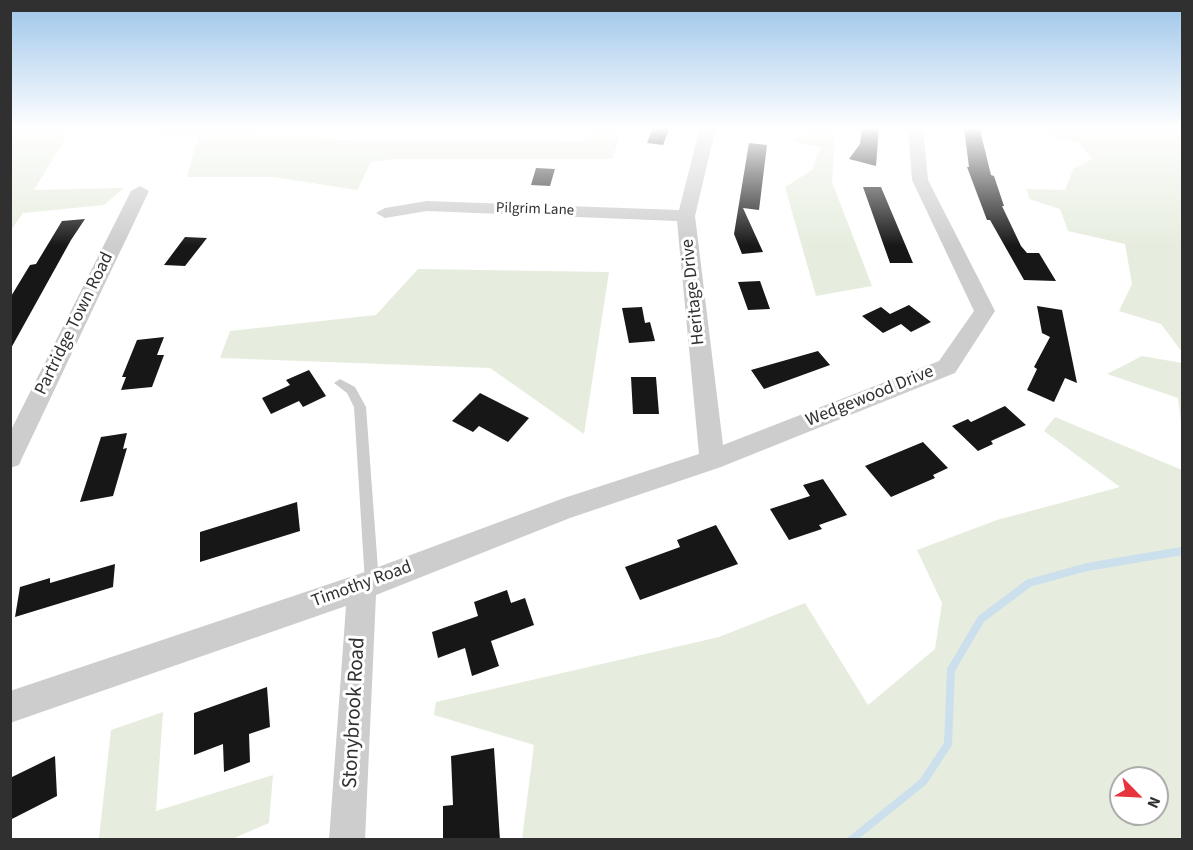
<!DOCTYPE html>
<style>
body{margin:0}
#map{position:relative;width:1193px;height:850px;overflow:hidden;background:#fff;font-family:"Source Sans 3",sans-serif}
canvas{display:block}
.frame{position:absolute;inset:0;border:12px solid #303030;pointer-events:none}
.north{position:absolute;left:1109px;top:766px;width:60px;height:60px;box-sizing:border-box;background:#fff;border:2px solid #acacac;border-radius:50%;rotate:114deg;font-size:16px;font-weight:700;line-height:24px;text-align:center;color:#303030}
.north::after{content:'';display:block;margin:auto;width:21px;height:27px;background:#e6333c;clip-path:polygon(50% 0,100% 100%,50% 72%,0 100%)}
</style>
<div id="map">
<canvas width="1193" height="850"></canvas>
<div class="frame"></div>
<div class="north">N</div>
</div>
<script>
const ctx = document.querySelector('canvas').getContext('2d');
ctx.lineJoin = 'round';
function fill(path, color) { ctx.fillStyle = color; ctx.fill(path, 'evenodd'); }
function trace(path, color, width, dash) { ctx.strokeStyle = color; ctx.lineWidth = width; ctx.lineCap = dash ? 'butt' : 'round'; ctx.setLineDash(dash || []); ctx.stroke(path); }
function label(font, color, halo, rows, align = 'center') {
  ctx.font = font + ' "Source Sans 3",sans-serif'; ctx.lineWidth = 6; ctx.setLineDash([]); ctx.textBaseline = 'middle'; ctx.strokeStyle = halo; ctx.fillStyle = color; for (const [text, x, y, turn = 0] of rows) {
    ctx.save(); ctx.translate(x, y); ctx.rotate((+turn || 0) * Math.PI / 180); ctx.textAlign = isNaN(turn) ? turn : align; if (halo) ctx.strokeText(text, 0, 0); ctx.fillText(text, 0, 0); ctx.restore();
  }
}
fill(new Path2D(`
 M 11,127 L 72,127 L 34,190 L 124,188 L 104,205 L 23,213 L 11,230 Z
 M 96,127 L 184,127 L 341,140 L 584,141 L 591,127 L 623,127 L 612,159 L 396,159 L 371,162 L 357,190 L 274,177 L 187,177 L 198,137 Z
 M 815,127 L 836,127 L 832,182 L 872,286 L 816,296 L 785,187 L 812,170 L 821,147 L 790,141 Z
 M 1044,127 L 1182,127 L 1182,352 L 1161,324 L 1119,311 L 1132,284 L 1125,244 L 1068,231 L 1060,209 L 1029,199 L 1027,189 L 1065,190 L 1073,169 L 1092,159 L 1078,142 L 1050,137 Z
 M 418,269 L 609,272 L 584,434 L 490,368 L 220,358 L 230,331 L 376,315 Z
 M 1142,356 L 1182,363 L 1182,432 L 1178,398 L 1107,374 Z
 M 1055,417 L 1182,470 L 1182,839 L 522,839 L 534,745 L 434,715 L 436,702 L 719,637 L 805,603 L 868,705 L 935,649 L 942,603 L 917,550 L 997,520 L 1120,487 L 1044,431 ZM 1121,778 L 1157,778 L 1157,814 L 1121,814 Z
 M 163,712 L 156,811 L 273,775 L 269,823 L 232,839 L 96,839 L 99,838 L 111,730 Z`), '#e6edde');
trace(new Path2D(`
 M 851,840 L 923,782 L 948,744 L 951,670 L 981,619 L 1029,583 L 1087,567 L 1182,551`), '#cbdfed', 8);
fill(new Path2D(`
 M 653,127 L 670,127 L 663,145 L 647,143 Z
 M 862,127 L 879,127 L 876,166 L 849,159 L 860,144 Z
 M 964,128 L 980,130 L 991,175 L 994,176 L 1004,206 L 1002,206 L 1021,246 L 1027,253 L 1039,253 L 1056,281 L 1024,280 L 990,220 L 987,220 L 967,167 L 969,167 Z
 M 749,143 L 767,145 L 759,210 L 743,208 L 763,252 L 742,254 L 734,234 Z
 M 536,168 L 555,169 L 550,186 L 531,185 Z
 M 863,187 L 881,187 L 913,263 L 890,263 Z
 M 85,219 L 71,240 L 10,350 L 10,298 L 30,265 L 36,264 L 62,221 Z
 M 185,237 L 207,238 L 185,266 L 164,265 Z
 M 760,281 L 770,309 L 748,310 L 738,282 Z
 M 909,305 L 931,322 L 911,332 L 901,324 L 883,333 L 862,316 L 881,307 L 890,314 Z
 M 1037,306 L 1062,310 L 1077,383 L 1065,378 L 1054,402 L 1027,390 L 1037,369 L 1034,367 L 1050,337 L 1042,333 Z
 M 642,307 L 645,323 L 650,322 L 655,341 L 629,343 L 622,308 Z
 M 164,337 L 157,355 L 164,355 L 152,387 L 121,390 L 126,377 L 122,377 L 137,340 Z
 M 818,351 L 830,365 L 764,389 L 751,370 Z
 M 309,370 L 326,396 L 303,407 L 299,401 L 271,414 L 262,398 L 290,385 L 286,380 Z
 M 631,377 L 656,377 L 659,414 L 633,414 Z
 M 480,393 L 529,418 L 508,442 L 479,426 L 473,432 L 452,421 Z
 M 1005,406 L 1026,425 L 991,441 L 993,444 L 978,451 L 952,426 L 968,419 L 971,422 Z
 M 127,433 L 123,449 L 127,448 L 113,496 L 80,502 L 101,437 Z
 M 923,442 L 948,468 L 933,475 L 935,478 L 891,497 L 865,466 Z
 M 823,479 L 847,515 L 819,525 L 822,529 L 789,540 L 770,509 L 810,496 L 803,485 Z
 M 297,502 L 300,531 L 200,562 L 200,532 Z
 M 716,525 L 738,564 L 640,600 L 625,567 L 680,547 L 677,540 Z
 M 115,564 L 113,587 L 15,617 L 20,587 L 50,578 L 50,583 Z
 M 507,590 L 511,603 L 525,598 L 534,625 L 491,641 L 499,666 L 472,676 L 465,648 L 438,658 L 432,632 L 478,616 L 474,602 Z
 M 267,687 L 270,727 L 249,734 L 250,762 L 224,772 L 223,744 L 194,755 L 194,713 Z
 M 494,748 L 500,840 L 443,840 L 443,806 L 453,805 L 451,756 Z
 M 55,756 L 57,796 L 10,820 L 10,778 Z`), '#171717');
fill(new Path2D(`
 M 340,379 L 355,387 L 366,407 L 379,583 L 377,588 L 372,590 L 367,588 L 365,583 L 354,407 L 347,393 L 334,383 Z`), '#cdcdcd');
fill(new Path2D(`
 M 700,127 L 716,127 L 695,216 L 723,445 L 939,361 L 974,311 L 912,180 L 908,127 L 923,127 L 928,180 L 995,311 L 955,373 L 721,467 L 570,518 L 376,595 L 365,840 L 329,840 L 346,606 L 10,723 L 10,691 L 362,573 L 564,498 L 699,454 L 677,221 L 427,211 L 385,218 L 376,213 L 385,208 L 427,201 L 679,210 Z
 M 140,186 L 149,191 L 22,458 L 19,465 L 10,468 L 10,432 L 131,191 Z`), '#cdcdcd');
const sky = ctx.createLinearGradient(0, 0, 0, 246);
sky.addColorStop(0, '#9cc5ea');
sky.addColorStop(0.52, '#fff');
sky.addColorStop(1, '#ffffff00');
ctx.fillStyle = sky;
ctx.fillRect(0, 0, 1193, 246);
label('15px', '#303030', '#fff', [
 ["Pilgrim Lane",535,210,2]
]);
label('18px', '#303030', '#fff', [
 ["Heritage Drive",694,292,-96],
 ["Partridge Town Road",75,324,-64],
 ["Wedgewood Drive",870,397,-22],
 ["Timothy Road",362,585,-20]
]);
label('21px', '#303030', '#fff', [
 ["Stonybrook Road",355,713,-87]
]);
</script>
